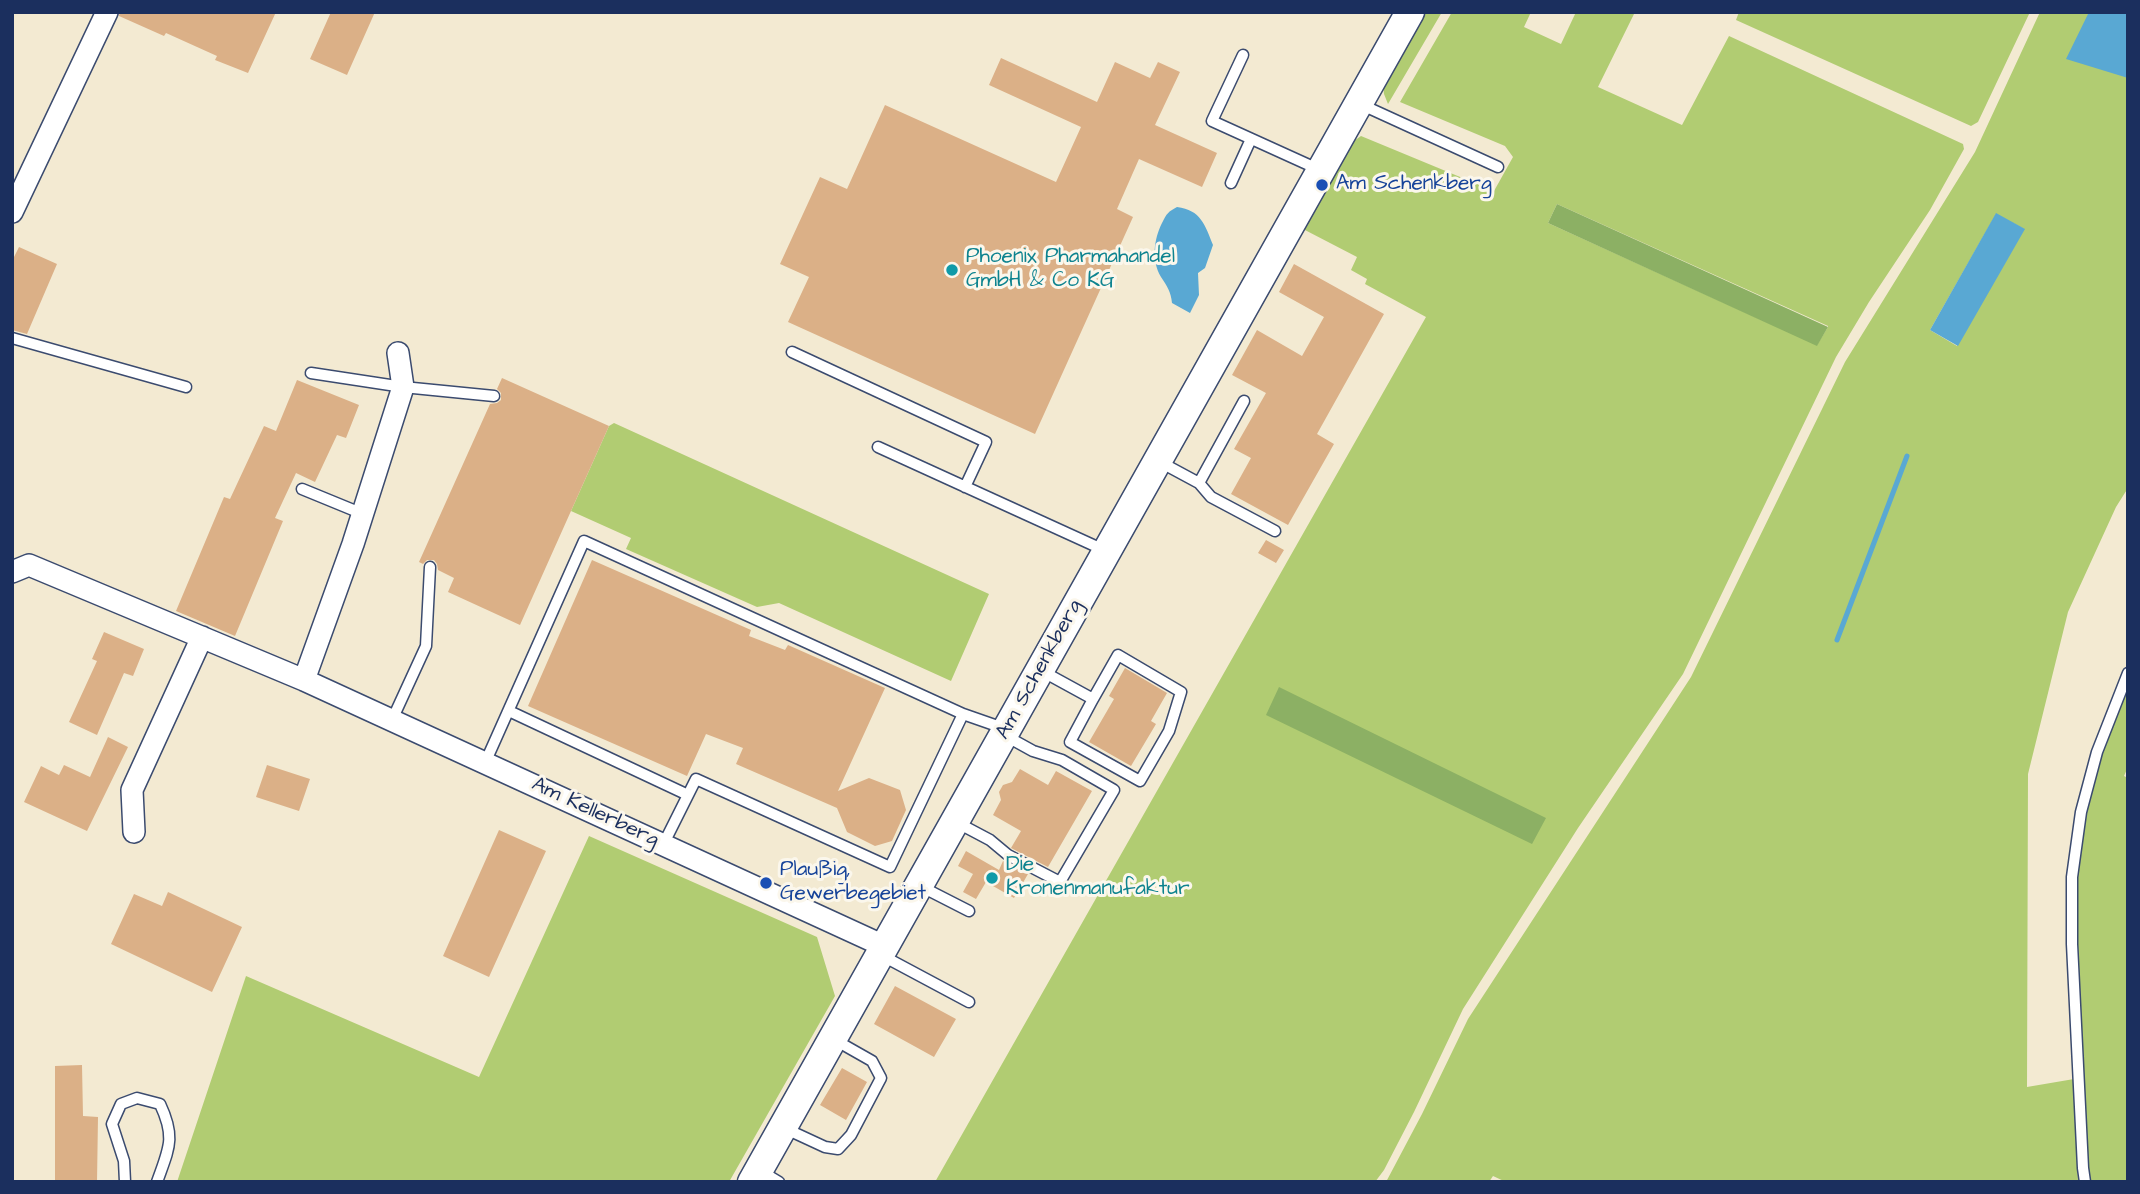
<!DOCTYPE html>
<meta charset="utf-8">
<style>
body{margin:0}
#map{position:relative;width:2140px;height:1194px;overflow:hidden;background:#f3ead2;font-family:"Architects Daughter",sans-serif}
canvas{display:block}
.frame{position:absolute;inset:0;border:14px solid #1b2f5e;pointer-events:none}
</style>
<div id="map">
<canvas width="2140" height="1194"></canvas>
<div class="frame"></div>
</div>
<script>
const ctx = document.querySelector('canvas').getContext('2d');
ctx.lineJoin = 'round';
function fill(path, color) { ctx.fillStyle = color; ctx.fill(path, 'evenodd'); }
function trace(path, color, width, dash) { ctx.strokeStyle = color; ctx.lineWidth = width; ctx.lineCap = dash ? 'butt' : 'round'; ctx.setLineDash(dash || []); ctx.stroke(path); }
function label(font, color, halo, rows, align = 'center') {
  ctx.font = font + ' "Architects Daughter",sans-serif'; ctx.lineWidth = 6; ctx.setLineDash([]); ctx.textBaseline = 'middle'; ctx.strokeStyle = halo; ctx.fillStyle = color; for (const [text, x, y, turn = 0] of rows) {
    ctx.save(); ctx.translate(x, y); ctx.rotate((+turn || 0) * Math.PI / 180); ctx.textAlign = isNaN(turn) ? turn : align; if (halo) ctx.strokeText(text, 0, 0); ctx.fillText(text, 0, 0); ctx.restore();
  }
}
fill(new Path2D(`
 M 1421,12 L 1442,12 L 1388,104 L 1384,94 L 1383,84 Z
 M 1452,12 L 1531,12 L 1524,27 L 1561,44 L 1576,12 L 1635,12 L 1598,87 L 1682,125 L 1729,36 L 1963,144 L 1964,149 L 1930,210 L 1869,302 L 1836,357 L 1683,674 L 1578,828 L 1463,1009 L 1414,1112 L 1384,1170 L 1375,1182 L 935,1182 L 1426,317 L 1365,284 L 1367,279 L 1351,270 L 1357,257 L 1303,229 L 1351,143 L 1361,136 L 1494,191 L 1513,157 L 1505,146 L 1400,102 ZM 1557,204 L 1828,326 L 1828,327 L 1817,345 L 1548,223 Z
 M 1739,12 L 2030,12 L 1978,122 L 1971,126 L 1736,20 Z
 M 2040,12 L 2128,12 L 2128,488 L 2116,507 L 2068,612 L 2028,774 L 2027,1087 L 2074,1079 L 2078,1182 L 1506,1182 L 1493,1176 L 1489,1182 L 1386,1182 L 1422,1114 L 1468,1019 L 1691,677 L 1845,362 L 1975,152 ZM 1996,214 L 2024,229 L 1957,346 L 1930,330 Z
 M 614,423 L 989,594 L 951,681 L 779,603 L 757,607 L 626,549 L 631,538 L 571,511 L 609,426 Z
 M 2128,686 L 2128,767 L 2124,776 L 2128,778 L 2128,1182 L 2091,1182 L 2087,1168 L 2077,944 L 2077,878 L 2086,814 L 2102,753 Z
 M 589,836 L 817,937 L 835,996 L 729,1182 L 177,1182 L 246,976 L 479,1077 Z`), '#b1cc72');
fill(new Path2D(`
 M 1557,204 L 1828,327 L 1817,346 L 1548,223 Z
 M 1279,687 L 1546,818 L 1532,844 L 1266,715 Z`), '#8cb064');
fill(new Path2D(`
 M 2089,12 L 2128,12 L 2128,78 L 2066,59 Z
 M 1177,207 C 1201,210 1205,225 1213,245 L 1205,268 L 1198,273 L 1199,295 L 1190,313 L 1172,303 C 1171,292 1167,286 1161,277 C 1151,260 1154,239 1162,223 C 1167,213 1168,212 1177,207 Z
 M 1996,213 L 2025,229 L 1958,346 L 1930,330 Z`), '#59a8d3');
trace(new Path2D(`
 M 1837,640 L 1907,456`), '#59a8d3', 5);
fill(new Path2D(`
 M 120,12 L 276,12 L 248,73 L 215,60 L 217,56 L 166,33 L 164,36 L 119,16 Z
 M 331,12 L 375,12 L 347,75 L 310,59 Z
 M 1001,58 L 1097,102 L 1115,62 L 1150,78 L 1158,62 L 1180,72 L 1155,125 L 1217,153 L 1202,187 L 1139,159 L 1117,209 L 1133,217 L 1035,434 L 788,322 L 809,277 L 780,264 L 820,177 L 847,189 L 885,105 L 1056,182 L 1081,127 L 989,85 Z
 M 19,247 L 57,264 L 27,334 L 12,330 L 12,261 Z
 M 1294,264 L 1384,314 L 1317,434 L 1334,444 L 1288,525 L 1231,494 L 1251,458 L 1234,449 L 1266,393 L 1232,375 L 1257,330 L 1302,356 L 1324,317 L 1279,292 Z
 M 502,378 L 609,426 L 520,625 L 448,592 L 454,578 L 438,570 L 437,564 L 434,560 L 427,560 L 423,564 L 419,562 L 490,404 L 497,403 L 501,400 L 501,393 L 497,389 Z
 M 297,380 L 359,405 L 346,438 L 337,435 L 315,482 L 296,473 L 275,518 L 283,521 L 235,636 L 176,611 L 224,497 L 230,499 L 264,426 L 276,431 Z
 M 1266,540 L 1284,550 L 1276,563 L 1258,553 Z
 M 592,560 L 751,630 L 749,636 L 785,650 L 788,645 L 885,688 L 838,791 L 869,778 L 900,790 L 906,810 L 892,841 L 875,846 L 847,832 L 837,808 L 736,764 L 743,748 L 706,734 L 687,776 L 528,706 Z
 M 104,632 L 144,649 L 133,676 L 124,673 L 97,735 L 69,722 L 97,661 L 92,659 Z
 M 1125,668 L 1167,693 L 1151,721 L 1156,724 L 1131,766 L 1089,742 L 1114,699 L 1109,696 Z
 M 108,737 L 128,747 L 87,831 L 24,802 L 41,766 L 59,775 L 64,765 L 90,777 Z
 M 267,765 L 310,779 L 299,811 L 256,797 Z
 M 1020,769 L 1048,785 L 1056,771 L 1092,791 L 1048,867 L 1011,848 L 1021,831 L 993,815 L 1001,800 L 999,792 L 1003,785 L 1012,782 Z
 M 499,830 L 546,851 L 489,977 L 443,956 Z
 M 966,851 L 999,870 L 1003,861 L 1028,874 L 1014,898 L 986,882 L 976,899 L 963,892 L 973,874 L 958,866 Z
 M 168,892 L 242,927 L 212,992 L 111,944 L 134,894 L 162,906 Z
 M 895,986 L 956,1019 L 934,1057 L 874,1024 Z
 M 82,1065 L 83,1116 L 98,1117 L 97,1182 L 55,1182 L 55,1066 Z
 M 842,1068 L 867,1082 L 846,1120 L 820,1105 Z`), '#dbb087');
const lane = new Path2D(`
 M 1243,55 L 1212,121 L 1320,170
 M 1360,104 L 1498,167
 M 1231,183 L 1251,139
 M 12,338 L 186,387
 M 792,352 L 986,442 L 965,487
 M 311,373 L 403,387 L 494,396
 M 878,447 L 1104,550
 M 1160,462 L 1199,483 L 1244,401
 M 1199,483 L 1211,497 L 1275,531
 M 302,489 L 363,514
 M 1040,670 L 1093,699 L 1118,655 L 1181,692 L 1169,731 L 1140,781 L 1070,742 L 1093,699
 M 509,711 L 688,795
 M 392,720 L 426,646 L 430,567
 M 485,763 L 584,541 L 963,714
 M 956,822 L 990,840 L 1008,855 L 1060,882 L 1114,790 L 1062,760 L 1033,751 L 1004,735
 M 663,845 L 696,779 L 890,867 L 963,714 L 1006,729
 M 920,886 L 969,911
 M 881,955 L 969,1002
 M 784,1128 L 825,1147 L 838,1149 L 851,1135 L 881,1078 L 872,1061 L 835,1040
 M 759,1170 L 779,1182
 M 125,1182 L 124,1161 L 112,1124 L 121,1104 L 137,1098 L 160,1104 C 176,1138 169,1148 157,1182
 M 2085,1182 L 2083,1168 L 2072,944 L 2072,877 L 2081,812 L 2097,752 L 2128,673`);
const street = new Path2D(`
 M 12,212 L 107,12
 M 12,572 L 29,565 L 304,680 L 886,947
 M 304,680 L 353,544 L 403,387 L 398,353
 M 134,832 L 132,790 L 202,637`);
const secondary = new Path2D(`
 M 752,1182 L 1410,12`);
trace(lane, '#3b4b6f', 13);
trace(street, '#3b4b6f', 24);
trace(secondary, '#3b4b6f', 31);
trace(lane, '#fff', 10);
trace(street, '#fff', 21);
trace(secondary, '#fff', 28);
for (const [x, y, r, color] of [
 [1322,185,7,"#1a4fb4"],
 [952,270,7,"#0f9aa8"],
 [992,878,7,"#0f9aa8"],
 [766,883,7,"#1a4fb4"]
]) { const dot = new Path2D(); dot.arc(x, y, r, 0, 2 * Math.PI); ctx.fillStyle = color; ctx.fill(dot); trace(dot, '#fbf7ec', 2.5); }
label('21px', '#164399', '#fbf7ec', [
 ["Am Schenkberg",1336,185],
 ["Plaußig,",780,871],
 ["Gewerbegebiet",780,895]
], 'left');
label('21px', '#0d838f', '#fbf7ec', [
 ["Phoenix Pharmahandel",966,258],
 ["GmbH & Co KG",966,282],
 ["Die",1006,866],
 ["Kronenmanufaktur",1006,890]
], 'left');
label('21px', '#1b2f5e', '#fbf7ec', [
 ["Am Schenkberg",1040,670,-61],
 ["Am Kellerberg",595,813,25]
]);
</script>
